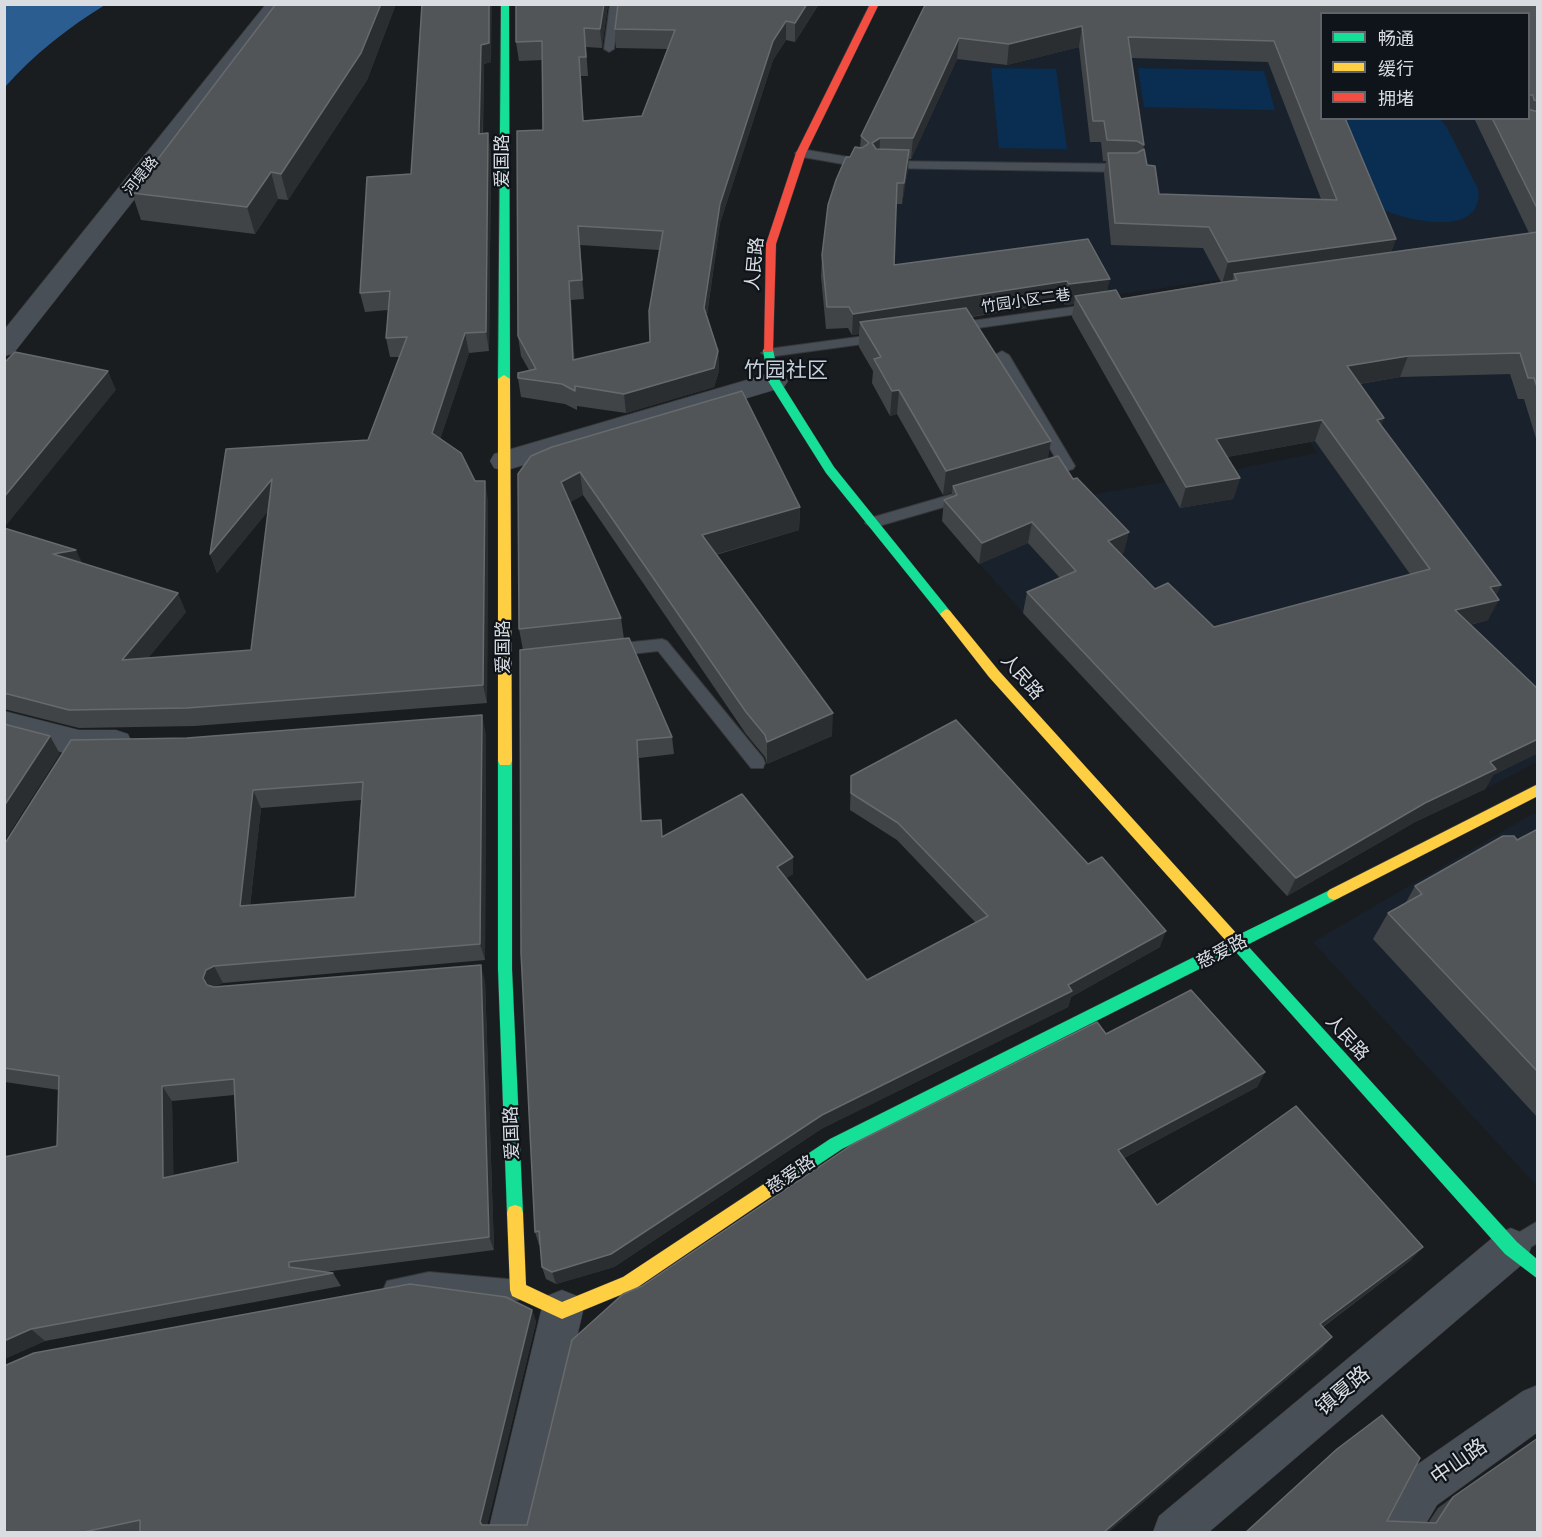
<!DOCTYPE html>
<meta charset="utf-8">
<style>
body{margin:0}
#map{position:relative;width:1542px;height:1537px;overflow:hidden;background:#1a1d20;font-family:"Alegreya Sans","Noto Sans SC",sans-serif}
canvas{display:block}
.frame{position:absolute;inset:0;border:6px solid #d9dde2;pointer-events:none}
.legend{position:absolute;left:1320px;top:12px;width:210px;height:108px;box-sizing:border-box;background:#0e141a;border:2px solid #5f646a;margin:0;padding:8px 10px;list-style:none;font-size:18px;color:#d9dde2}
.legend li{display:flex;align-items:center;gap:12px;height:30px}
.legend b{width:30px;border:2px solid #5f646a}
</style>
<div id="map">
<canvas width="1542" height="1537"></canvas>
<div class="frame"></div>
<ul class="legend">
<li><b style="height:8px;background:#16e098"></b>畅通</li>
<li><b style="height:8px;background:#ffcf43"></b>缓行</li>
<li><b style="height:8px;background:#f24e42"></b>拥堵</li>
</ul>
</div>
<script>
const ctx = document.querySelector('canvas').getContext('2d');
ctx.lineJoin = 'round';
function fill(path, color) { ctx.fillStyle = color; ctx.fill(path, 'evenodd'); }
function trace(path, color, width, dash) { ctx.strokeStyle = color; ctx.lineWidth = width; ctx.lineCap = dash ? 'butt' : 'round'; ctx.setLineDash(dash || []); ctx.stroke(path); }
function label(font, color, halo, rows, align = 'center') {
  ctx.font = font + ' "Alegreya Sans","Noto Sans SC",sans-serif'; ctx.lineWidth = 4.5; ctx.setLineDash([]); ctx.textBaseline = 'middle'; ctx.strokeStyle = halo; ctx.fillStyle = color; for (const [text, x, y, turn = 0] of rows) {
    ctx.save(); ctx.translate(x, y); ctx.rotate((+turn || 0) * Math.PI / 180); ctx.textAlign = isNaN(turn) ? turn : align; if (halo) ctx.strokeText(text, 0, 0); ctx.fillText(text, 0, 0); ctx.restore();
  }
}
fill(new Path2D(`
 M 1208,5 L 1528,14 L 1322,14 L 1322,118 L 1512,119 L 1537,240 L 1386,256 L 897,326 L 826,329 L 821,277 L 957,59 L 1011,65 Z
 M 1537,347 L 1537,762 L 1485,789 L 1373,675 L 1278,718 L 1162,604 L 1060,655 L 942,521 L 1217,473 L 1317,453 L 1261,366 Z
 M 1534,813 L 1538,817 L 1537,1186 L 1313,942 Z`), '#19222c');
fill(new Path2D(`
 M 991,68 L 1056,69 L 1067,149 L 999,148 Z
 M 1138,68 L 1264,71 L 1275,110 L 1144,107 Z
 M 1337,118 L 1440,119 L 1446,126 L 1478,189 C 1485,239 1405,221 1380,208 Z`), '#092e51');
fill(new Path2D(`
 M 5,4 L 105,4 L 105,5 C 69,27 33,55 5,87 Z`), '#2b5d90');
const lane = new Path2D(`
 M 610,4 L 620,4 L 614,49 L 609,52 L 604,49 Z
 M 801,149 L 860,159 L 866,163 L 860,167 L 797,156 L 795,153 Z
 M 885,161 L 1126,164 L 1132,168 L 1126,172 L 881,168 L 879,165 Z
 M 1094,304 L 1099,305 L 1099,311 L 956,331 L 949,327 L 956,323 Z
 M 880,334 L 887,338 L 885,341 L 768,357 L 761,353 L 768,349 Z
 M 1002,351 L 1009,355 L 1075,466 L 1073,469 L 1043,478 L 1036,473 L 1038,470 L 1059,464 L 995,355 Z
 M 963,491 L 970,496 L 968,500 L 872,528 L 865,523 L 867,519 Z
 M 662,639 L 667,641 L 763,758 L 765,763 L 763,768 L 751,768 L 658,651 L 613,656 L 605,650 L 613,644 Z
 M 1538,1221 L 1538,1243 L 1513,1257 L 1506,1254 L 1503,1247 L 1506,1240 Z
 M 429,1272 L 518,1280 L 525,1283 L 528,1290 L 525,1297 L 518,1300 L 429,1292 L 394,1298 L 387,1295 L 384,1288 L 387,1281 Z`);
const street = new Path2D(`
 M 266,4 L 288,4 L 13,354 L 4,356 L 4,330 Z
 M 774,372 L 784,375 L 788,381 L 784,387 L 504,471 L 494,468 L 490,461 L 494,454 Z
 M 4,711 L 79,730 L 116,730 L 128,734 L 132,743 L 128,752 C 88,765 43,747 4,737 Z
 M 1511,1228 L 1525,1234 L 1531,1248 L 1525,1262 L 1209,1532 L 1153,1532 L 1159,1516 L 1497,1234 Z
 M 562,1290 L 577,1296 L 583,1311 L 532,1532 L 488,1532 L 541,1311 L 547,1296 Z
 M 1538,1385 L 1538,1432 L 1437,1505 L 1421,1532 L 1375,1532 L 1405,1473 L 1523,1391 Z`);
const fast = new Path2D(`
 M 501,4 L 509,4 L 510,379 L 504,383 L 498,379 Z
 M 768,346 L 773,350 L 780,381 L 834,467 L 950,611 L 952,614 L 950,617 L 942,617 L 826,473 L 768,381 L 763,350 Z
 M 505,756 L 510,757 L 512,761 L 512,969 L 523,1213 L 521,1219 L 515,1221 L 509,1219 L 507,1213 L 498,969 L 498,761 L 500,757 Z
 M 1334,888 L 1339,890 L 1341,894 L 1339,898 L 1247,945 L 1517,1242 L 1538,1260 L 1538,1279 L 1505,1254 L 1235,951 L 842,1149 L 797,1179 L 791,1182 L 785,1179 L 783,1174 L 785,1169 L 830,1139 L 1226,941 L 1225,938 L 1227,934 L 1232,932 L 1238,935 Z`);
const slow = new Path2D(`
 M 504,375 L 510,379 L 512,761 L 510,765 L 500,765 L 498,761 L 498,379 Z
 M 946,609 L 950,611 L 999,671 L 1237,934 L 1239,938 L 1237,942 L 1232,944 L 1227,942 L 989,677 L 942,617 L 940,614 Z
 M 1538,784 L 1538,796 L 1339,898 L 1334,900 L 1329,898 L 1327,894 L 1329,890 Z
 M 791,1166 L 797,1169 L 799,1174 L 797,1179 L 635,1289 L 562,1319 L 512,1296 L 510,1290 L 507,1213 L 509,1207 L 515,1205 L 521,1207 L 523,1213 L 526,1285 L 562,1302 L 623,1277 Z`);
const jam = new Path2D(`
 M 870,4 L 879,4 L 806,153 L 776,244 L 773,350 L 772,352 L 764,352 L 766,244 L 796,153 Z`);
trace(lane, '#36383a', 2);
trace(street, '#36383a', 1);
trace(fast, '#36383a', 1);
trace(slow, '#36383a', 1);
trace(jam, '#36383a', 1);
fill(lane, '#484f56');
fill(street, '#484f56');
fill(fast, '#16e098');
fill(slow, '#ffcf43');
fill(jam, '#f24e42');
fill(new Path2D(`
 M 276,4 L 396,4 L 367,80 L 288,200 L 278,199 L 255,234 L 141,220 L 132,193 Z
 M 422,4 L 491,62 L 484,64 L 483,133 L 491,152 L 489,351 L 469,353 L 440,439 L 475,481 L 488,500 L 487,703 L 195,726 L 79,728 L 4,709 L 4,528 L 82,563 L 186,612 L 148,658 L 251,650 L 268,511 L 217,573 L 210,554 L 226,449 L 368,440 L 399,357 L 390,357 L 386,338 L 388,310 L 365,312 L 360,293 L 411,174 Z
 M 516,4 L 608,4 L 602,48 L 586,47 L 588,76 L 581,76 L 583,121 L 642,116 L 668,49 L 616,48 L 615,29 L 618,4 L 819,4 L 795,42 L 786,40 L 773,60 L 720,223 L 707,315 L 718,351 L 719,371 L 714,387 L 626,413 L 577,406 L 577,410 L 565,404 L 521,397 L 518,378 L 529,370 L 521,356 L 518,336 L 543,130 L 543,60 L 519,61 L 516,42 ZM 580,245 L 659,250 L 650,342 L 574,360 L 571,300 L 584,299 Z
 M 927,4 L 1538,4 L 1538,445 L 1524,399 L 1518,399 L 1510,374 L 1400,377 L 1360,384 L 1381,425 L 1501,585 L 1496,595 L 1488,620 L 1470,625 L 1538,689 L 1538,753 L 1493,775 L 1485,789 L 1415,822 L 1287,896 L 1023,613 L 1027,592 L 1060,578 L 1028,543 L 979,564 L 942,521 L 944,500 L 951,497 L 952,492 L 943,495 L 897,414 L 890,416 L 872,383 L 873,371 L 859,347 L 859,334 L 852,335 L 848,328 L 826,329 L 821,276 L 822,255 L 850,157 L 860,148 L 861,136 ZM 1322,14 L 1528,14 L 1528,118 L 1474,118 L 1529,233 L 1391,252 L 1396,239 L 1322,118 ZM 1079,47 L 1090,142 L 1101,142 L 1103,161 L 1106,161 L 1104,174 L 1111,245 L 1203,248 L 1221,282 L 1121,299 L 1107,291 L 1088,239 L 894,265 L 896,204 L 902,204 L 909,159 L 911,159 L 957,59 L 1007,65 ZM 1131,58 L 1268,62 L 1321,199 L 1159,194 L 1147,165 L 1143,150 L 1144,145 ZM 1063,302 L 1065,305 L 1074,304 L 1072,317 L 1180,508 L 1233,499 L 1240,478 L 1227,457 L 1315,441 L 1410,574 L 1214,627 L 1155,589 L 1121,554 L 1124,552 L 1073,479 L 1048,459 L 972,317 Z
 M 531,456 L 800,507 L 799,530 L 716,555 L 832,736 L 767,764 L 765,757 L 746,734 L 583,495 L 570,502 L 621,618 L 624,639 L 672,737 L 674,754 L 639,758 L 642,821 L 662,837 L 793,857 L 793,874 L 786,878 L 867,980 L 976,923 L 897,840 L 850,810 L 851,776 L 1160,947 L 1071,997 L 1068,1007 L 821,1129 L 614,1267 L 556,1284 L 546,1279 L 542,1267 L 540,1245 L 539,1245 L 535,1232 L 523,650 L 519,629 Z
 M 486,734 L 485,960 L 223,983 L 215,986 L 215,987 L 485,981 L 494,1250 L 324,1272 L 333,1273 L 341,1286 L 45,1341 L 4,1359 L 4,1157 L 57,1146 L 59,1090 L 5,1082 L 4,1084 L 4,845 ZM 361,800 L 355,897 L 250,906 L 261,808 ZM 234,1095 L 238,1162 L 173,1175 L 172,1101 Z
 M 1538,829 L 1538,1118 L 1373,939 L 1388,913 L 1405,904 L 1415,886 L 1517,840 Z
 M 1106,1034 L 1265,1072 L 1257,1087 L 1124,1158 L 1157,1205 L 1411,1260 L 1323,1327 L 1322,1349 L 1107,1533 L 4,1533 L 532,1310 L 536,1322 L 487,1525 L 527,1525 L 642,1286 Z
 M 1453,1497 L 1538,1533 L 1245,1533 L 1387,1521 L 1428,1523 L 1438,1508 Z`), '#414447');
fill(new Path2D(`
 M 381,4 L 396,4 L 367,80 L 288,200 L 281,174 Z
 M 489,4 L 492,4 L 491,62 L 484,64 L 482,153 L 479,134 L 481,45 Z
 M 604,4 L 608,4 L 602,48 L 600,29 Z
 M 807,4 L 819,4 L 795,42 L 795,23 Z
 M 786,21 L 786,40 L 773,60 L 720,223 L 705,327 L 704,308 L 720,204 L 773,41 Z
 M 1082,26 L 1079,47 L 1007,65 L 1009,44 Z
 M 959,38 L 957,59 L 911,159 L 913,138 Z
 M 579,57 L 581,76 L 585,140 L 583,121 Z
 M 488,133 L 491,152 L 489,351 L 486,332 Z
 M 880,138 L 879,159 L 872,143 Z
 M 909,150 L 908,171 L 902,204 L 904,183 Z
 M 271,172 L 278,199 L 255,234 L 247,207 Z
 M 578,226 L 580,245 L 584,299 L 582,280 Z
 M 1396,239 L 1388,261 L 1237,280 L 1234,274 L 1232,282 L 1222,284 L 1228,262 Z
 M 1110,279 L 1105,300 L 1075,296 L 1074,304 L 1065,305 L 1069,284 Z
 M 569,281 L 571,300 L 576,379 L 573,360 Z
 M 1067,281 L 1063,302 L 866,333 L 860,322 L 859,334 L 852,335 L 853,314 Z
 M 465,333 L 469,353 L 436,452 L 432,433 Z
 M 718,351 L 719,371 L 714,387 L 626,413 L 624,394 Z
 M 1408,356 L 1400,377 L 1340,387 L 1347,366 Z
 M 108,371 L 116,390 L 4,528 L 4,497 Z
 M 899,390 L 897,414 L 890,416 L 892,391 Z
 M 1384,418 L 1376,440 L 1377,420 Z
 M 1322,420 L 1315,441 L 1210,460 L 1216,439 Z
 M 1051,441 L 1047,465 L 953,486 L 952,492 L 943,495 L 946,471 Z
 M 580,472 L 583,495 L 564,506 L 561,482 Z
 M 1240,478 L 1233,499 L 1180,508 L 1186,487 Z
 M 272,479 L 279,498 L 217,573 L 210,554 Z
 M 485,481 L 488,500 L 487,703 L 483,685 Z
 M 800,507 L 799,530 L 703,558 L 702,535 Z
 M 1032,522 L 1028,543 L 979,564 L 982,543 Z
 M 1129,532 L 1124,552 L 1103,561 L 1108,541 Z
 M 76,550 L 85,569 L 53,554 Z
 M 1501,585 L 1493,601 L 1499,600 L 1488,620 L 1445,631 L 1455,610 L 1490,587 Z
 M 178,593 L 186,612 L 131,679 L 122,660 Z
 M 833,713 L 832,736 L 767,764 L 767,742 Z
 M 482,715 L 486,734 L 485,960 L 480,944 Z
 M 50,736 L 60,754 L 4,842 L 4,806 Z
 M 1538,739 L 1538,753 L 1493,775 L 1485,789 L 1415,822 L 1287,896 L 1296,878 L 1490,762 Z
 M 637,740 L 639,758 L 643,838 L 641,821 Z
 M 253,790 L 261,808 L 248,923 L 240,906 Z
 M 793,857 L 793,874 L 777,884 L 777,867 Z
 M 1166,931 L 1160,947 L 1071,997 L 1068,1007 L 821,1129 L 614,1267 L 556,1284 L 552,1272 L 822,1115 L 1068,985 Z
 M 481,965 L 485,981 L 494,1250 L 489,1237 Z
 M 214,966 L 223,983 L 215,986 L 212,994 L 203,978 L 206,970 Z
 M 1265,1072 L 1257,1087 L 1112,1164 L 1118,1150 Z
 M 162,1086 L 172,1101 L 174,1192 L 163,1178 Z
 M 1423,1247 L 1411,1260 L 1310,1336 L 1320,1324 Z
 M 532,1310 L 536,1322 L 486,1531 L 480,1522 Z
 M 31,1329 L 45,1341 L 4,1359 L 4,1341 Z
 M 1332,1337 L 1322,1349 L 1107,1533 L 1103,1533 Z`), '#2b2e30');
const building = new Path2D(`
 M 276,4 L 381,4 L 361,53 L 281,174 L 271,172 L 247,207 L 132,193 Z
 M 422,4 L 489,4 L 489,43 L 481,45 L 479,134 L 488,133 L 486,332 L 465,333 L 432,433 L 461,453 L 475,481 L 485,481 L 483,685 L 187,708 L 69,710 L 4,693 L 4,528 L 76,550 L 53,554 L 178,593 L 122,660 L 251,650 L 272,479 L 210,554 L 226,449 L 368,440 L 407,337 L 386,338 L 390,291 L 360,293 L 367,177 L 411,174 Z
 M 516,4 L 604,4 L 600,29 L 584,28 L 586,57 L 579,57 L 583,121 L 642,116 L 675,30 L 615,29 L 618,4 L 807,4 L 795,23 L 786,21 L 773,41 L 720,204 L 704,308 L 718,351 L 714,368 L 624,394 L 575,386 L 575,391 L 562,384 L 518,378 L 518,373 L 536,369 L 518,336 L 517,131 L 543,130 L 542,41 L 516,42 ZM 578,226 L 663,231 L 649,311 L 650,342 L 573,360 L 569,281 L 582,280 Z
 M 927,4 L 1538,4 L 1538,101 L 1534,100 L 1533,95 L 1528,95 L 1528,14 L 1322,14 L 1322,118 L 1345,118 L 1396,239 L 1228,262 L 1209,227 L 1115,223 L 1108,153 L 1137,153 L 1144,149 L 1147,165 L 1155,166 L 1159,194 L 1337,200 L 1274,41 L 1128,37 L 1144,145 L 1137,141 L 1107,140 L 1104,121 L 1093,121 L 1082,26 L 1009,44 L 959,38 L 913,138 L 880,138 L 872,143 L 876,149 L 909,150 L 904,183 L 897,183 L 894,265 L 1088,239 L 1110,279 L 1069,284 L 1067,281 L 853,314 L 849,307 L 827,307 L 822,255 L 828,205 L 836,180 L 846,157 L 850,157 L 855,147 L 862,148 L 869,143 L 861,136 L 924,7 Z
 M 1528,109 L 1538,112 L 1538,210 L 1492,118 L 1528,118 Z
 M 1538,232 L 1538,390 L 1534,378 L 1528,378 L 1520,353 L 1408,356 L 1347,366 L 1384,418 L 1377,420 L 1501,585 L 1490,587 L 1499,600 L 1455,610 L 1538,689 L 1538,739 L 1490,762 L 1496,769 L 1425,803 L 1296,878 L 1027,592 L 1076,571 L 1032,522 L 982,543 L 944,500 L 957,495 L 953,486 L 1058,456 L 1073,479 L 1077,478 L 1129,532 L 1108,541 L 1155,589 L 1168,583 L 1214,627 L 1430,569 L 1322,420 L 1216,439 L 1240,478 L 1186,487 L 1075,296 L 1116,290 L 1121,299 L 1237,280 L 1234,274 Z
 M 966,308 L 1051,441 L 946,471 L 899,390 L 892,391 L 874,359 L 881,357 L 860,322 Z
 M 15,352 L 108,371 L 4,497 L 4,363 Z
 M 742,391 L 800,507 L 702,535 L 833,713 L 767,742 L 765,735 L 746,712 L 580,472 L 561,482 L 621,618 L 519,629 L 518,474 L 531,456 L 552,447 Z
 M 629,638 L 672,737 L 637,740 L 641,821 L 661,820 L 662,837 L 742,794 L 793,857 L 777,867 L 867,980 L 988,916 L 898,823 L 851,793 L 851,776 L 956,720 L 1088,864 L 1102,857 L 1166,931 L 1068,985 L 1072,991 L 822,1115 L 611,1254 L 552,1272 L 542,1267 L 539,1231 L 535,1232 L 521,953 L 520,650 Z
 M 482,715 L 480,944 L 214,966 L 206,970 L 203,978 L 207,985 L 214,987 L 481,965 L 489,1237 L 289,1262 L 289,1267 L 333,1273 L 31,1329 L 4,1341 L 4,1157 L 57,1146 L 59,1076 L 4,1068 L 4,845 L 71,740 L 187,738 ZM 363,782 L 355,897 L 240,906 L 253,790 ZM 234,1079 L 238,1162 L 163,1178 L 162,1086 Z
 M 4,724 L 50,736 L 4,806 Z
 M 1538,829 L 1538,1072 L 1388,913 L 1422,894 L 1415,886 L 1503,836 L 1514,836 L 1517,840 Z
 M 1191,990 L 1265,1072 L 1118,1150 L 1157,1205 L 1296,1106 L 1423,1247 L 1320,1324 L 1332,1337 L 1103,1533 L 140,1533 L 140,1520 L 79,1533 L 4,1533 L 4,1366 L 34,1353 L 410,1284 L 506,1297 L 532,1310 L 480,1522 L 482,1525 L 527,1525 L 572,1340 L 623,1294 L 642,1286 L 853,1144 L 1097,1022 L 1106,1034 Z
 M 1382,1415 L 1420,1458 L 1387,1521 L 1436,1523 L 1453,1497 L 1538,1438 L 1538,1533 L 1245,1533 L 1337,1449 Z`);
fill(building, '#525557');
trace(building, '#676a6d', 1.5);
label('15px', '#d9dde2', '#0e141a', [
 ["河堤路",141,176,-51],
 ["竹园小区二巷",1026,301,-8]
]);
label('18px', '#d9dde2', '#0e141a', [
 ["爱国路",503,161,-90],
 ["人民路",755,264,-85],
 ["爱国路",504,647,-90],
 ["人民路",1022,677,49],
 ["慈爱路",1222,952,-27],
 ["人民路",1347,1038,48],
 ["爱国路",512,1133,-92],
 ["慈爱路",791,1175,-34]
]);
label('21px', '#c6ced7', '#0e141a', [
 ["竹园社区",786,371]
]);
label('21px', '#d9dde2', '#0e141a', [
 ["镇夏路",1343,1391,-40],
 ["中山路",1459,1462,-35]
]);
</script>
